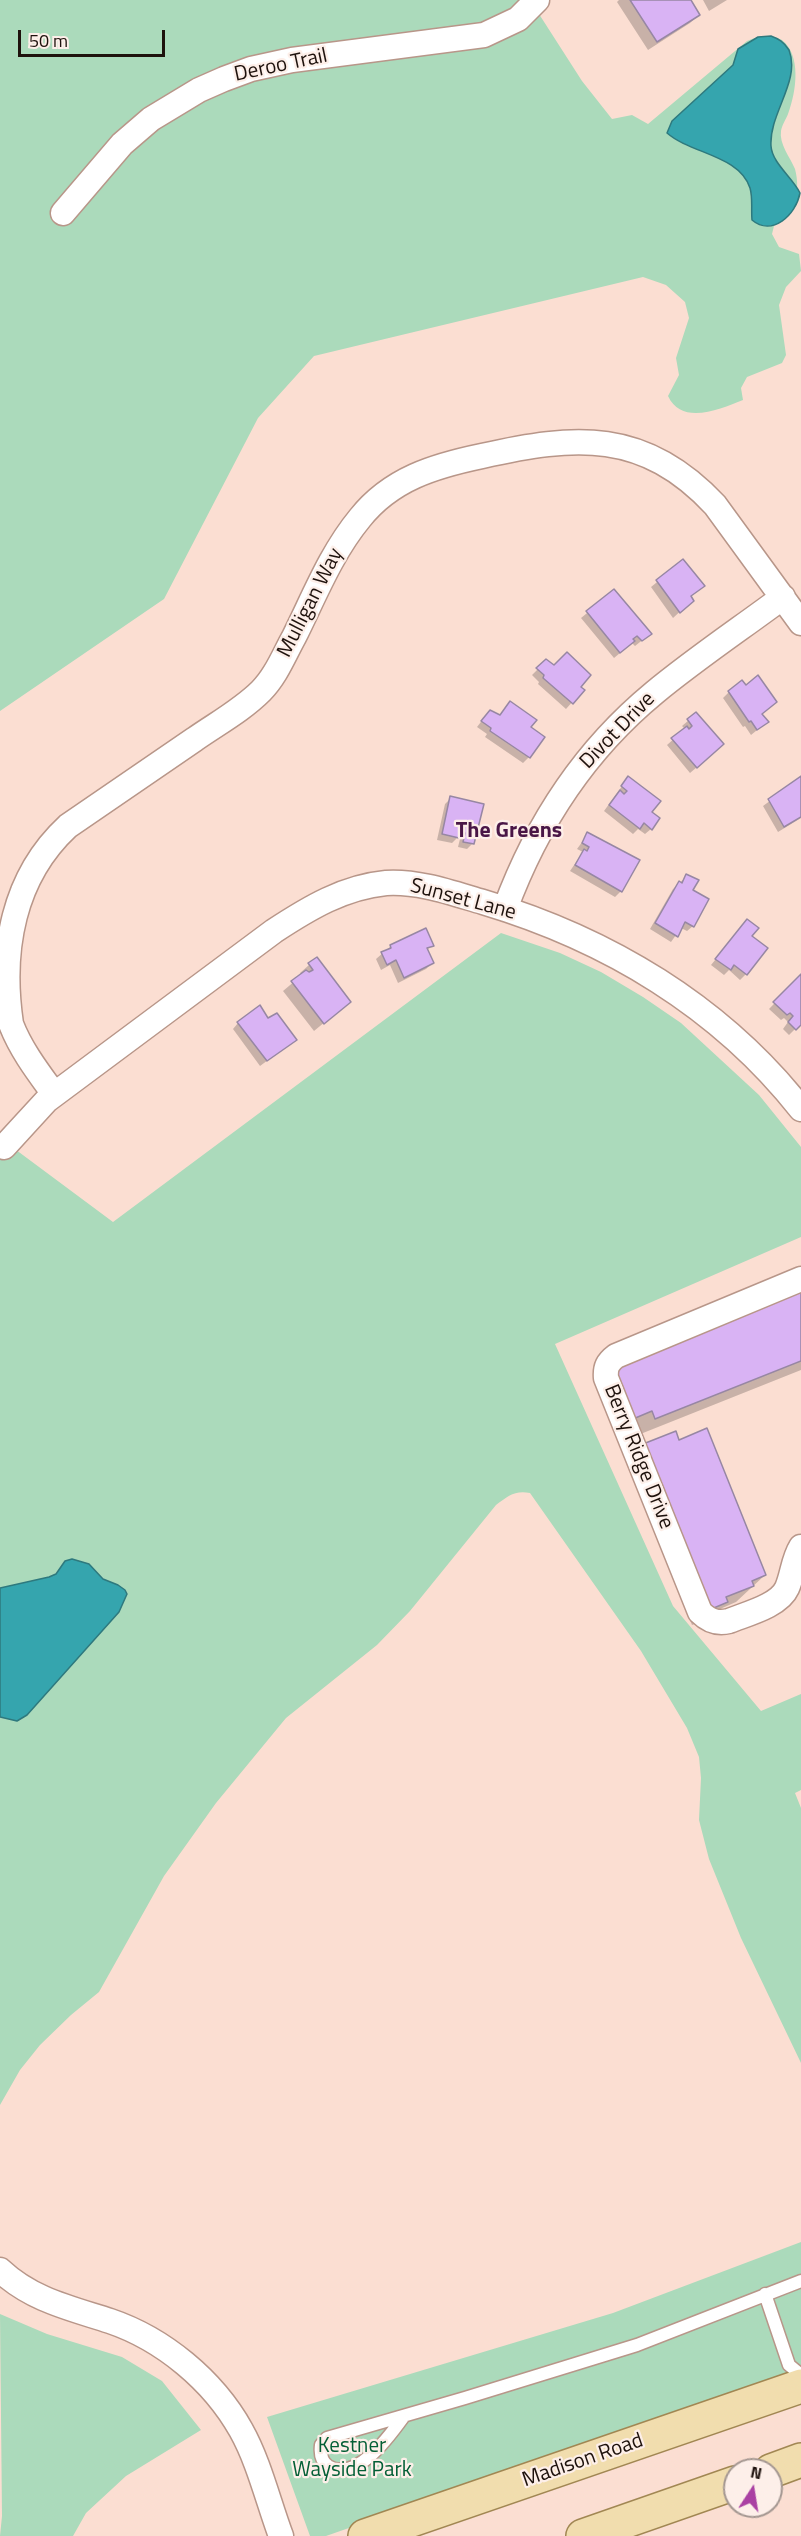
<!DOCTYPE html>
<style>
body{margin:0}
#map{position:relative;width:801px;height:2536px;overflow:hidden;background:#fbded2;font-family:"Titillium Web",sans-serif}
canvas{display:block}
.north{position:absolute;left:723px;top:2458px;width:60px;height:60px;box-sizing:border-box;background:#fdefe9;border:2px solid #a49791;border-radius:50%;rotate:12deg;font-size:16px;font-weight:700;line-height:24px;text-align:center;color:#1e120d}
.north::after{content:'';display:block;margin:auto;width:21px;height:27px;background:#aa41a3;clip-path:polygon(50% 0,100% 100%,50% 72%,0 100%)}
.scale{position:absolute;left:18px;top:30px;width:147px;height:27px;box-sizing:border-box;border:3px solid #1e120d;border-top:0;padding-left:8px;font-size:18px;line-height:21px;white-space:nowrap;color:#1e120d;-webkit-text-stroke:4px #fdefe9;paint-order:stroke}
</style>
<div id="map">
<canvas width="801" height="2536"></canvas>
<div class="north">N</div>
<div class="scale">50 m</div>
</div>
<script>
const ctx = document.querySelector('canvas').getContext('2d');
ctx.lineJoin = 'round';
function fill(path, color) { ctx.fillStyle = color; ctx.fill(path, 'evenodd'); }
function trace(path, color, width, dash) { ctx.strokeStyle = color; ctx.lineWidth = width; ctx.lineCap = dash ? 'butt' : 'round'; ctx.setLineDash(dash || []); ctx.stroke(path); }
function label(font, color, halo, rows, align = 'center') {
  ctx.font = font + ' "Titillium Web",sans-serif'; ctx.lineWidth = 4.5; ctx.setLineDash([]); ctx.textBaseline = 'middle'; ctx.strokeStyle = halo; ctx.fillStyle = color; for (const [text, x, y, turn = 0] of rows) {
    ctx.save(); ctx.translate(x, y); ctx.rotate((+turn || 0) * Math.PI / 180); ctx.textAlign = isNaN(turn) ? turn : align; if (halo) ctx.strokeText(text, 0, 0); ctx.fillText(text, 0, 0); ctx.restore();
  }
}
fill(new Path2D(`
 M 0,0 L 530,0 L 582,81 L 612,119 L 632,115 L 648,124 L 747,41 C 759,36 770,34 782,40 C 801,55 797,90 788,114 C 786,119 782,125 781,131 C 779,144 790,157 795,169 C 801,192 795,215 774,226 L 772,234 L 779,247 L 799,254 L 801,271 L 786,287 L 779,305 L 786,355 L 782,363 L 747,377 L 741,388 L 743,400 C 720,409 682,426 668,396 L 679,375 L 676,358 L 689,318 L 685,302 L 666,285 L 643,277 L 314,356 L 258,418 L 164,599 L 0,711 Z
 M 501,933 L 560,953 L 601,972 L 643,997 L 681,1023 L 759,1095 L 801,1147 L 801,1237 L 555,1344 L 673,1606 L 761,1711 L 801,1694 L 801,1790 L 795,1793 L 801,1808 L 801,2063 L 741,1938 L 709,1859 L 699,1820 L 701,1778 L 699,1757 L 687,1728 L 641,1651 L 530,1493 C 515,1490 508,1496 496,1505 L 410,1611 L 377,1645 L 286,1718 L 216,1803 L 164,1876 L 99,1992 L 71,2015 L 40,2045 L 20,2070 L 0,2105 L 0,1138 L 113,1222 Z
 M 801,2242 L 801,2370 L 326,2536 L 310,2536 L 267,2417 L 613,2313 Z
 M 0,2314 L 47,2334 L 122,2357 L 162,2381 L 201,2430 L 126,2476 L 86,2513 L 73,2536 L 0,2536 L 2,2516 Z`), '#abdabb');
const water = new Path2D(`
 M 771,36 C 779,39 784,42 789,50 C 801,81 769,113 771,146 C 772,163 793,178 800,193 C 796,215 772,237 752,220 C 751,210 753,198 750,188 C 739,155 691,154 667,133 L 672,121 L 733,65 L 738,49 L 758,37 Z
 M 72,1559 L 89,1564 L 103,1579 L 118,1585 L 125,1590 L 127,1594 L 119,1612 L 27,1715 L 17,1721 L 0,1717 L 0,1588 L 49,1577 L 56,1574 L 65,1561 Z`);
fill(water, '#35a5ae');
trace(water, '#2e797e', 1.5);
fill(new Path2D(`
 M 619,0 L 689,0 L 699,15 L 690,23 L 648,50 L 617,2 Z
 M 703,0 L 727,0 L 709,11 Z
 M 683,561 L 703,586 L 690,597 L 686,606 L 673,618 L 651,587 Z
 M 614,591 L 650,634 L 635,646 L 632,643 L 614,658 L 581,618 Z
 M 546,661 L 583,690 L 566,709 L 538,684 L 539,682 L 532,675 Z
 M 729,692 L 761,715 L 767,722 L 751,735 L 745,726 L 743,727 L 723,698 Z
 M 696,714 L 717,750 L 690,773 L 667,745 L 685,729 L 682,726 Z
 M 484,718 L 529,727 L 529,757 L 523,763 L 485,737 L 487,734 L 477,727 Z
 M 628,778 L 650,812 L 651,829 L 645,834 L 638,829 L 633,834 L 604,811 Z
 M 801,778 L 801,818 L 778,832 L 763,806 Z
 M 451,798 L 473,843 L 467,849 L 458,847 L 460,839 L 457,838 L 452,843 L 437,840 L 445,804 Z
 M 588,834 L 621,891 L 615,897 L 570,871 L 583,852 L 577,849 Z
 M 687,876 L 691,890 L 693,926 L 687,931 L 681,928 L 671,942 L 650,929 L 673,889 Z
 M 742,927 L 750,937 L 746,974 L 740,980 L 729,970 L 724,975 L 711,965 Z
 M 432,945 L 426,951 L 432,963 L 426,969 L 398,983 L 390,965 L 381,970 L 376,959 L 391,946 Z
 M 309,965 L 349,1002 L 314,1031 L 283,991 L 302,975 L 300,973 Z
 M 801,976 L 801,1023 L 789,1035 L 783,1029 L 788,1022 L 784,1018 L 781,1020 L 769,1009 Z
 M 268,1020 L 295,1040 L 260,1066 L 233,1029 L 238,1023 Z
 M 801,1290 L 801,1370 L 638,1435 L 595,1383 Z
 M 678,1441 L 765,1575 L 736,1602 L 720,1609 L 710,1619 L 692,1625 L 627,1462 Z`), '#0003');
const building = new Path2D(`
 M 630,0 L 691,0 L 700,15 L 657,42 Z
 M 683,559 L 705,586 L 691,596 L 694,601 L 680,613 L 656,580 Z
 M 614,589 L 652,634 L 642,641 L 637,636 L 633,639 L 635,641 L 620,653 L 586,611 Z
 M 567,652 L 591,675 L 581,687 L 585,690 L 573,704 L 543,678 L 544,675 L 536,668 L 546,659 L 554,665 Z
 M 758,675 L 777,702 L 762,714 L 769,722 L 757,730 L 751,721 L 749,722 L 728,691 L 742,680 L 746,685 Z
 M 510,701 L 537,720 L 531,727 L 545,737 L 530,758 L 490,731 L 491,728 L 481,721 L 490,710 L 500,715 Z
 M 696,712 L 724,744 L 697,768 L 671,738 L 687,726 L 689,729 L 692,726 L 687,719 Z
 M 628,776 L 661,801 L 652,812 L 660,818 L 652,830 L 644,823 L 640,829 L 609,805 L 620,790 L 624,794 L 627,791 L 621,786 Z
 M 801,776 L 801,817 L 784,827 L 768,799 Z
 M 450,796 L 484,804 L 474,844 L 463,842 L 465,833 L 460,832 L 459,838 L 442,834 Z
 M 587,832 L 640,860 L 622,892 L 575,865 L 584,849 L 587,851 L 589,847 L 582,843 Z
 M 686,874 L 699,880 L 693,890 L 709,899 L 694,927 L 685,922 L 678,937 L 655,923 L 679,881 L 682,883 Z
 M 747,919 L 759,928 L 752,936 L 768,948 L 747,975 L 734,965 L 731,970 L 715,959 Z
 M 426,928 L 434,946 L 427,948 L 434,963 L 404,978 L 396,960 L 387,965 L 381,952 L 391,948 L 390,945 Z
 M 317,957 L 351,1002 L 324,1024 L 291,981 L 306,970 L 309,972 L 313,970 L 308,963 Z
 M 801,974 L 801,1025 L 796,1030 L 788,1022 L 793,1016 L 790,1013 L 787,1015 L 773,1002 Z
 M 260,1005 L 268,1018 L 277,1013 L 297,1040 L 267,1061 L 237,1022 Z
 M 801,1289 L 801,1361 L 655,1419 L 652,1411 L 633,1419 L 611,1365 Z
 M 707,1428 L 766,1575 L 752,1581 L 754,1586 L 726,1597 L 728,1602 L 709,1610 L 643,1444 L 676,1431 L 679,1440 Z`);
fill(building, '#d9b3f4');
trace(building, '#9787a3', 1.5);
const lane = new Path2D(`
 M 765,2294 L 789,2365 L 801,2375
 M 404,2416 C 391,2434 356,2484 328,2466 C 321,2461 320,2453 321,2445 L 327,2438 L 465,2398 L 637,2345 L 801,2281`);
const street = new Path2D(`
 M 63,213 L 122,144 L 151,119 L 199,90 L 224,79 L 251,69 L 292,60 L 484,35 L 518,19 L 537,0
 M 505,909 C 536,825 585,750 654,693 C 695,659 740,629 783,597
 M 54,1094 C 38,1072 21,1050 11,1024 C 0,950 13,877 68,826 C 111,797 153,768 195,739 C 218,723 242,710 261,691 C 276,676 284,655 294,637 C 314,597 331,553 360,518 C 391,479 434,466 482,456 C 575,435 644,429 715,505 L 801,623
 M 4,1147 L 47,1100 L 274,931 C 309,908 344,887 386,883 C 419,881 452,893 483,902 C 607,939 720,1006 801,1109
 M 801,1279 L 616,1356 C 608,1362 605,1367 606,1378 L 700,1612 C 709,1621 717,1624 729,1621 C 746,1614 779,1606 787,1588 C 793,1574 793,1560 801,1547
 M 0,2270 C 32,2300 70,2308 110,2321 C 163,2339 213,2380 241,2430 C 259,2462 268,2501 281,2536`);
const primary = new Path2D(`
 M 771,2471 L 801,2460
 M 365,2536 L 801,2386
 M 583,2536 L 735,2483`);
trace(lane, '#b89689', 15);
trace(street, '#b89689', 27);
trace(primary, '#a18753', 36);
trace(lane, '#fff', 12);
trace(street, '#fff', 24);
trace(primary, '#f1ddae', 33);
label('21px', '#1e120d', '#fdefe9', [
 ["Deroo Trail",281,66,-12],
 ["Mulligan Way",311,603,-63],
 ["Divot Drive",618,731,-46],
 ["Sunset Lane",463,900,15],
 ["Berry Ridge Drive",638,1457,68],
 ["Madison Road",583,2461,-19]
]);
label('21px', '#045f36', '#fdefe9', [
 ["Kestner",352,2447],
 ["Wayside Park",352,2471]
]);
label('bold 22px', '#491646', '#fdefe9', [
 ["The Greens",509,832]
]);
</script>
